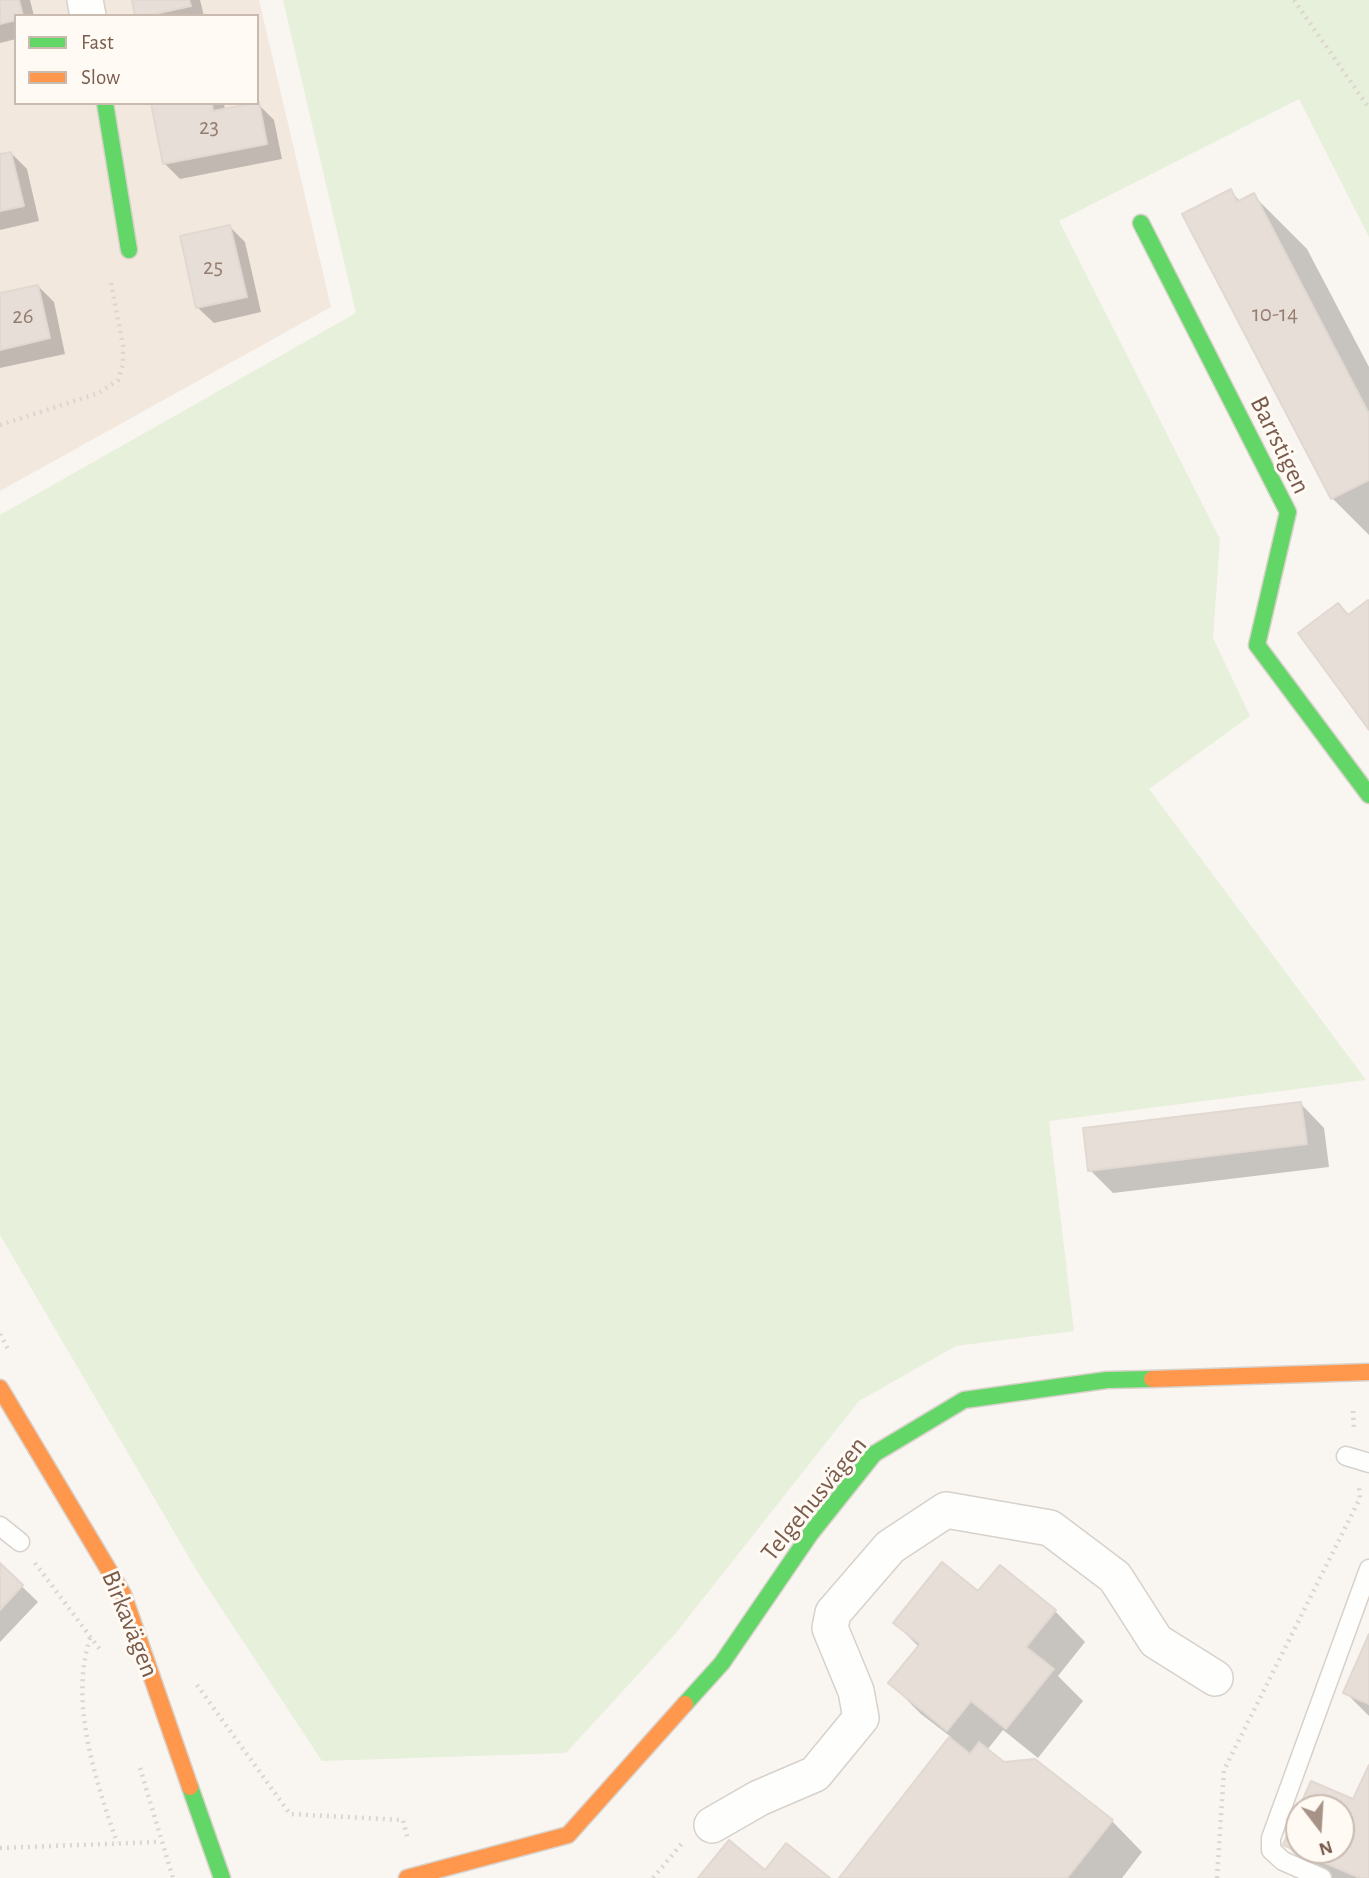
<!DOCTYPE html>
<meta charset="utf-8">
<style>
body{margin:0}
#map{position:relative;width:1369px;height:1878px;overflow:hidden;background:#f9f5f0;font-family:"Alegreya Sans",sans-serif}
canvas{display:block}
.legend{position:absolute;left:14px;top:14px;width:245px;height:91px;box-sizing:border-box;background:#fffaf3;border:2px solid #cabbb1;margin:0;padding:9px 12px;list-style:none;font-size:21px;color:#7a5c4d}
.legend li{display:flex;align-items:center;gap:14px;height:35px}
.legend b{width:35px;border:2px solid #cabbb1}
.north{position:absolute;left:1285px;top:1794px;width:70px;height:70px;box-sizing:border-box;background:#fffaf3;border:2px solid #cabbb1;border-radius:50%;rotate:163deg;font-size:19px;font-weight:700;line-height:28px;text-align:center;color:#7a5c4d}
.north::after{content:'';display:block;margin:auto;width:24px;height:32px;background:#a69286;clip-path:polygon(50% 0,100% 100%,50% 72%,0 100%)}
</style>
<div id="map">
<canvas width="1369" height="1878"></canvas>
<ul class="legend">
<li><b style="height:9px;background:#63d668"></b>Fast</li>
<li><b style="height:9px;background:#ff974d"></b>Slow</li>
</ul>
<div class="north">N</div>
</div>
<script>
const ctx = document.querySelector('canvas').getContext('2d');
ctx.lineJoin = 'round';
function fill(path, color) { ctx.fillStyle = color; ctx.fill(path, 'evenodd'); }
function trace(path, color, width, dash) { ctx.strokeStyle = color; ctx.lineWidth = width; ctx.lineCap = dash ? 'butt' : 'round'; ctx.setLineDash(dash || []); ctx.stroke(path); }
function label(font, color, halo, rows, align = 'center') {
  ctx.font = font + ' "Alegreya Sans",sans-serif'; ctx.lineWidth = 6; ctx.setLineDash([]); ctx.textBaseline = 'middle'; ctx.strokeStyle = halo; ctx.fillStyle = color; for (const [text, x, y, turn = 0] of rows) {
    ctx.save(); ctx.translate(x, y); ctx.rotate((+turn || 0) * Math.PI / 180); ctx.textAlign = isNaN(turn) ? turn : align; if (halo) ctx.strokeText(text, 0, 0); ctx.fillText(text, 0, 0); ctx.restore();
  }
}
fill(new Path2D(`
 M 0,0 L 259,0 L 331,307 L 0,491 ZM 16,16 L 257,16 L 257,103 L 16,103 Z`), '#f2e8de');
fill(new Path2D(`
 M 283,0 L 1369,0 L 1369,237 L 1299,99 L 1059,221 L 1220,539 L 1213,638 L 1250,716 L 1149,789 L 1366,1080 L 1049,1121 L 1074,1331 L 956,1346 L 859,1401 L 675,1634 L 566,1753 L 322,1761 L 200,1576 L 0,1235 L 0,515 L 356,313 Z`), '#e7f0db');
fill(new Path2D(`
 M 0,0 L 30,0 L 34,16 L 16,16 L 16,39 L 0,43 Z
 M 134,0 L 200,0 L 204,16 L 137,16 Z
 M 152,103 L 224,103 L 225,110 L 258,104 L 274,120 L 282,159 L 180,179 L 164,163 Z
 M 11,153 L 27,169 L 39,221 L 0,230 L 0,156 Z
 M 1230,191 L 1241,202 L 1253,195 L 1307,249 L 1369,367 L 1369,535 L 1332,498 Z
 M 230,227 L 245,242 L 261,312 L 214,323 L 198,308 Z
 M 38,286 L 54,302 L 65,354 L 0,368 L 0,295 Z
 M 1301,1104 L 1324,1128 L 1329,1167 L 1113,1193 L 1090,1170 Z
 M 0,1565 L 38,1602 L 0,1642 Z
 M 979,1593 L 1055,1611 L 1085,1642 L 1058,1676 L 1083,1701 L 1038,1758 L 1003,1730 L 987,1750 L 1004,1764 L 1112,1821 L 1142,1852 L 1122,1878 L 841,1878 L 951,1737 L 921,1714 L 890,1683 L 919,1647 L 895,1623 Z
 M 1369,1638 L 1369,1716 L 1345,1692 Z
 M 1369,1769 L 1369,1878 L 1323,1878 L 1316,1875 L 1285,1844 L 1299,1813 L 1299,1850 L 1341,1850 L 1341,1808 L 1301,1808 L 1354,1802 Z`), '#0003');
const building = new Path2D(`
 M 0,0 L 19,0 L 23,16 L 16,16 L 16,20 L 0,24 Z
 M 132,0 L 189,0 L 191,6 L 146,16 L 135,16 Z
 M 259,102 L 267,144 L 163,164 L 151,103 L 212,103 L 213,111 Z
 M 11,152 L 24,206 L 0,211 L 0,154 Z
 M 1231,189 L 1237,202 L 1254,193 L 1369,414 L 1369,480 L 1331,499 L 1182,214 Z
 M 230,225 L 247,297 L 196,308 L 180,236 Z
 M 38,285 L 50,338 L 0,350 L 0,293 Z
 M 1368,600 L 1369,601 L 1369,730 L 1298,633 L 1338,603 L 1348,615 Z
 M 1301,1102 L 1307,1144 L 1088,1171 L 1083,1128 Z
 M 942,1562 L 978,1591 L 1000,1565 L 1056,1610 L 1026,1647 L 1054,1669 L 1006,1729 L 971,1701 L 947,1731 L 888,1683 L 920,1644 L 893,1623 Z
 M 0,1563 L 23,1585 L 0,1610 Z
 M 1369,1634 L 1369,1704 L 1343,1693 Z
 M 949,1737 L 970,1754 L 979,1742 L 1004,1762 L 1035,1759 L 1113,1820 L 1067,1878 L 839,1878 Z
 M 1369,1765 L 1369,1878 L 1360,1878 L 1283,1845 L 1299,1808 L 1299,1850 L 1341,1850 L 1341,1808 L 1299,1808 L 1311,1781 L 1353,1799 Z
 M 729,1840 L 765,1870 L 786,1843 L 830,1878 L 698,1878 Z`);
fill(building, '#e6ded7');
trace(building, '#e2d8d2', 2);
const lane = new Path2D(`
 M 1346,1456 L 1369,1463
 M 0,1526 L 20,1542
 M 1322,1878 L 1283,1861 L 1271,1850 L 1271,1838 L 1369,1569`);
const street = new Path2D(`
 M 85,0 L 88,16
 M 712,1825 L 759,1798 L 815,1774 L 861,1718 L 856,1691 L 830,1628 L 833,1613 L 890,1547 L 946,1510 L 1050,1528 L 1115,1577 L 1156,1641 L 1215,1678`);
const fast = new Path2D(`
 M 105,103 L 129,250
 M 1141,223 L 1288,512 L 1257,645 L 1369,795
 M 685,1704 L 722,1663 L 811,1533 L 874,1454 L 964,1400 L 1107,1380 L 1152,1379
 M 190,1787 L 222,1878`);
const slow = new Path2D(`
 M 1152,1379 L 1369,1372
 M 0,1388 L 123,1594 L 190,1787
 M 407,1878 L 568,1835 L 685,1704`);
trace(lane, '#d7d1cb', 21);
trace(street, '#d7d1cb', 38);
trace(fast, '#d9d2cb', 19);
trace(slow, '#d9d2cb', 19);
trace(new Path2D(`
 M 1294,0 L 1369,108
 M 0,425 L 99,393 L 118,380 L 123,364 L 123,346 L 111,283
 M 0,1334 L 9,1351
 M 1353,1411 L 1354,1430
 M 35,1563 L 101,1651
 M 90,1638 C 69,1704 96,1780 117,1843
 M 197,1685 L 290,1814 L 403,1820 L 408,1840
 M 140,1768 L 173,1878
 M 0,1848 L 157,1842
 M 653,1878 L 684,1841
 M 1217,1878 L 1224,1770 L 1360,1498 L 1359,1487`), '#dcd5d0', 4.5, [2, 5]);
trace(lane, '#fefefd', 18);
trace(street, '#fefefd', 35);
trace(fast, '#63d668', 16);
trace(slow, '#ff974d', 16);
label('23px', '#977e72', null, [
 ["23",209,127],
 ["25",213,267],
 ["10-14",1275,314],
 ["26",23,316]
]);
label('26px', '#7a5c4d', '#fffaf3', [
 ["Barrstigen",1280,445,64],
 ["Telgehusvägen",814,1499,-51],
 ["Birkavägen",130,1624,68]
]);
</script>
